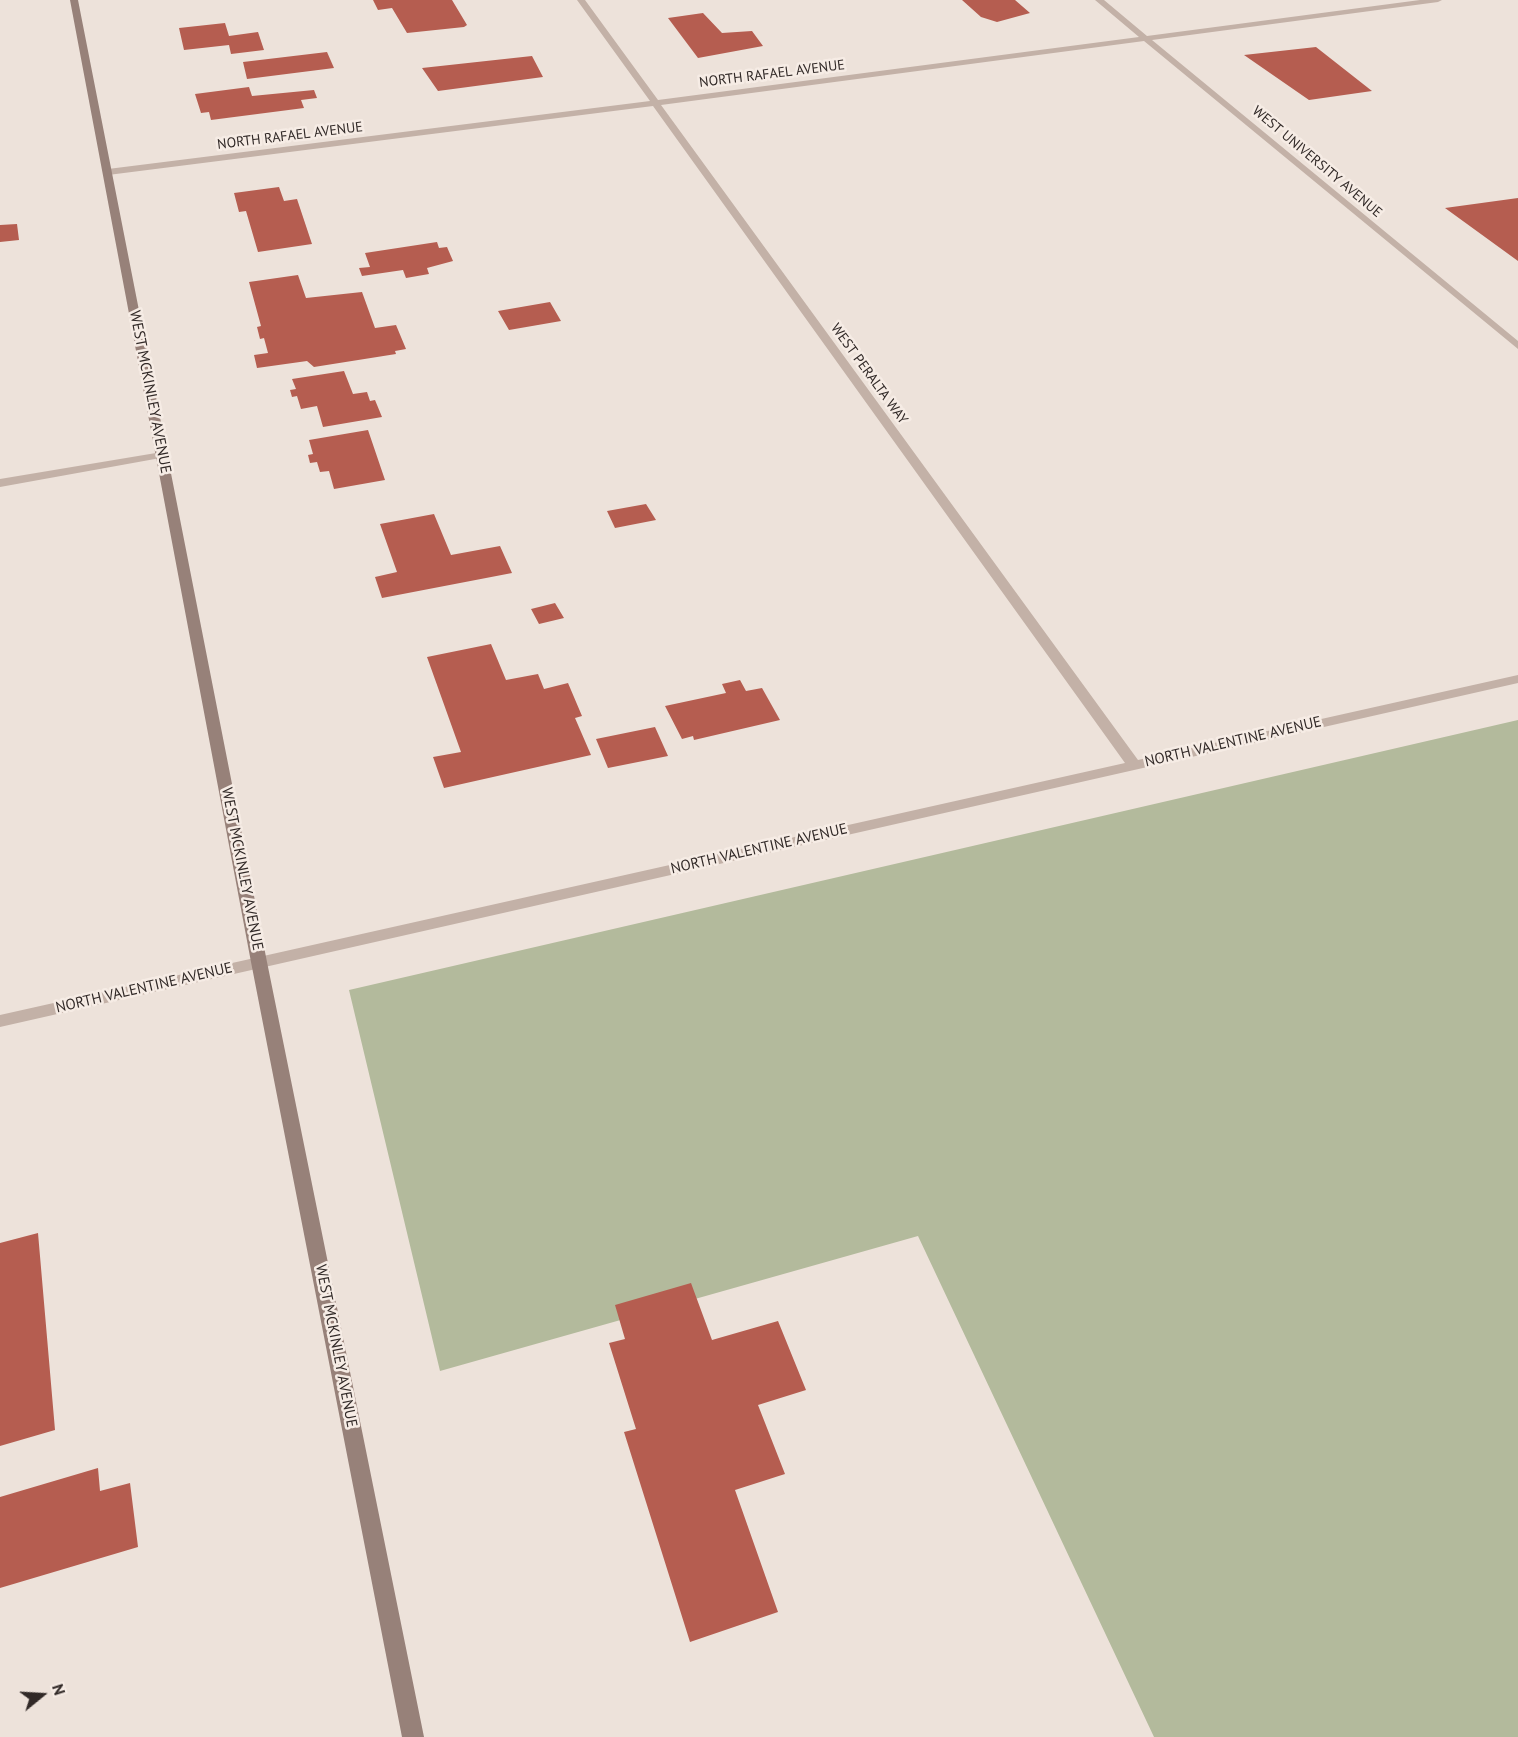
<!DOCTYPE html>
<style>
body{margin:0}
#map{position:relative;width:1518px;height:1737px;overflow:hidden;background:#ede2da;font-family:"PT Sans",sans-serif}
canvas{display:block}
.north{position:absolute;left:12px;top:1665px;width:60px;height:60px;-webkit-text-stroke:4px #f6ece5;paint-order:stroke;rotate:72deg;font-size:16px;font-weight:700;line-height:24px;text-align:center;color:#312927}
.north::after{content:'';display:block;margin:auto;width:21px;height:27px;background:#312927;clip-path:polygon(50% 0,100% 100%,50% 72%,0 100%)}
</style>
<div id="map">
<canvas width="1518" height="1737"></canvas>
<div class="north">N</div>
</div>
<script>
const ctx = document.querySelector('canvas').getContext('2d');
ctx.lineJoin = 'round';
function fill(path, color) { ctx.fillStyle = color; ctx.fill(path, 'evenodd'); }
function label(font, color, halo, rows, align = 'center') {
  ctx.font = font + ' "PT Sans",sans-serif'; ctx.lineWidth = 5; ctx.setLineDash([]); ctx.textBaseline = 'middle'; ctx.strokeStyle = halo; ctx.fillStyle = color; for (const [text, x, y, turn = 0] of rows) {
    ctx.save(); ctx.translate(x, y); ctx.rotate((+turn || 0) * Math.PI / 180); ctx.textAlign = isNaN(turn) ? turn : align; if (halo) ctx.strokeText(text, 0, 0); ctx.fillText(text, 0, 0); ctx.restore();
  }
}
fill(new Path2D(`
 M 1518,720 L 1518,1737 L 1154,1737 L 918,1236 L 440,1371 L 349,990 Z`), '#b3ba9c');
fill(new Path2D(`
 M 373,0 L 452,0 L 467,25 L 464,27 L 407,33 L 392,8 L 378,10 Z
 M 962,0 L 1015,0 L 1030,13 L 997,22 L 981,17 Z
 M 703,13 L 722,33 L 752,31 L 763,46 L 698,58 L 668,18 Z
 M 225,23 L 229,36 L 258,32 L 264,50 L 231,54 L 229,45 L 184,50 L 179,28 Z
 M 1316,47 L 1372,91 L 1309,100 L 1244,55 Z
 M 327,52 L 334,68 L 247,79 L 243,62 Z
 M 532,56 L 543,77 L 438,91 L 422,68 Z
 M 249,87 L 252,96 L 314,90 L 317,98 L 301,100 L 304,108 L 211,120 L 209,112 L 201,113 L 195,94 Z
 M 279,187 L 284,201 L 297,199 L 312,244 L 258,252 L 246,211 L 239,212 L 234,193 Z
 M 1518,198 L 1518,261 L 1445,208 Z
 M 17,224 L 19,240 L 0,242 L 0,225 Z
 M 437,242 L 439,248 L 447,247 L 453,261 L 427,268 L 429,274 L 406,278 L 403,270 L 362,276 L 359,268 L 370,267 L 365,253 Z
 M 298,275 L 306,298 L 362,292 L 375,328 L 396,325 L 406,349 L 395,351 L 396,354 L 314,367 L 307,361 L 257,368 L 254,355 L 268,353 L 264,338 L 260,339 L 257,327 L 261,326 L 249,282 Z
 M 550,302 L 561,321 L 509,330 L 498,311 Z
 M 344,371 L 353,394 L 367,392 L 370,401 L 375,400 L 382,417 L 323,427 L 317,406 L 301,409 L 297,396 L 292,397 L 290,390 L 296,389 L 292,379 Z
 M 368,430 L 385,480 L 334,489 L 329,471 L 320,472 L 317,462 L 310,463 L 308,455 L 313,454 L 309,440 Z
 M 646,504 L 656,520 L 615,528 L 607,511 Z
 M 434,514 L 451,555 L 500,546 L 512,573 L 382,598 L 375,577 L 397,572 L 380,524 Z
 M 555,603 L 564,618 L 539,624 L 531,609 Z
 M 491,644 L 506,680 L 538,674 L 544,689 L 568,683 L 582,716 L 575,718 L 591,755 L 444,788 L 433,757 L 461,752 L 427,657 Z
 M 740,680 L 746,691 L 762,688 L 780,720 L 694,740 L 693,736 L 682,739 L 665,706 L 726,693 L 722,684 Z
 M 655,727 L 668,756 L 608,768 L 596,739 Z
 M 38,1233 L 55,1430 L 0,1446 L 0,1243 Z
 M 691,1283 L 712,1340 L 778,1321 L 806,1390 L 758,1405 L 785,1474 L 735,1490 L 778,1612 L 690,1642 L 624,1432 L 636,1429 L 609,1343 L 625,1339 L 615,1305 Z
 M 98,1468 L 100,1491 L 130,1483 L 138,1547 L 0,1588 L 0,1497 Z`), '#b55d50');
fill(new Path2D(`
 M 162,452 L 168,455 L 166,457 L 0,487 L 0,479 Z`), '#c3b1a7');
fill(new Path2D(`
 M 577,0 L 585,0 L 658,100 L 1139,37 L 1095,0 L 1104,0 L 1147,36 L 1420,0 L 1442,0 L 1438,2 L 1152,40 L 1518,341 L 1518,349 L 1144,41 L 661,105 L 1138,760 L 1518,675 L 1518,683 L 0,1027 L 0,1015 L 1125,763 L 653,106 L 108,175 L 103,172 L 108,169 L 650,101 Z`), '#c3b1a7');
fill(new Path2D(`
 M 70,0 L 78,0 L 267,962 L 424,1737 L 402,1737 L 251,962 Z`), '#978179');
label('14px', '#312927', '#f6ece5', [
 ["NORTH RAFAEL AVENUE",772,74,-7],
 ["NORTH RAFAEL AVENUE",290,136,-7],
 ["WEST UNIVERSITY AVENUE",1317,162,40],
 ["WEST PERALTA WAY",869,374,54]
]);
label('15px', '#312927', '#f6ece5', [
 ["WEST MCKINLEY AVENUE",150,392,79],
 ["NORTH VALENTINE AVENUE",1233,742,-13],
 ["NORTH VALENTINE AVENUE",759,849,-13],
 ["WEST MCKINLEY AVENUE",242,869,79],
 ["NORTH VALENTINE AVENUE",144,988,-13],
 ["WEST MCKINLEY AVENUE",336,1346,79]
]);
</script>
